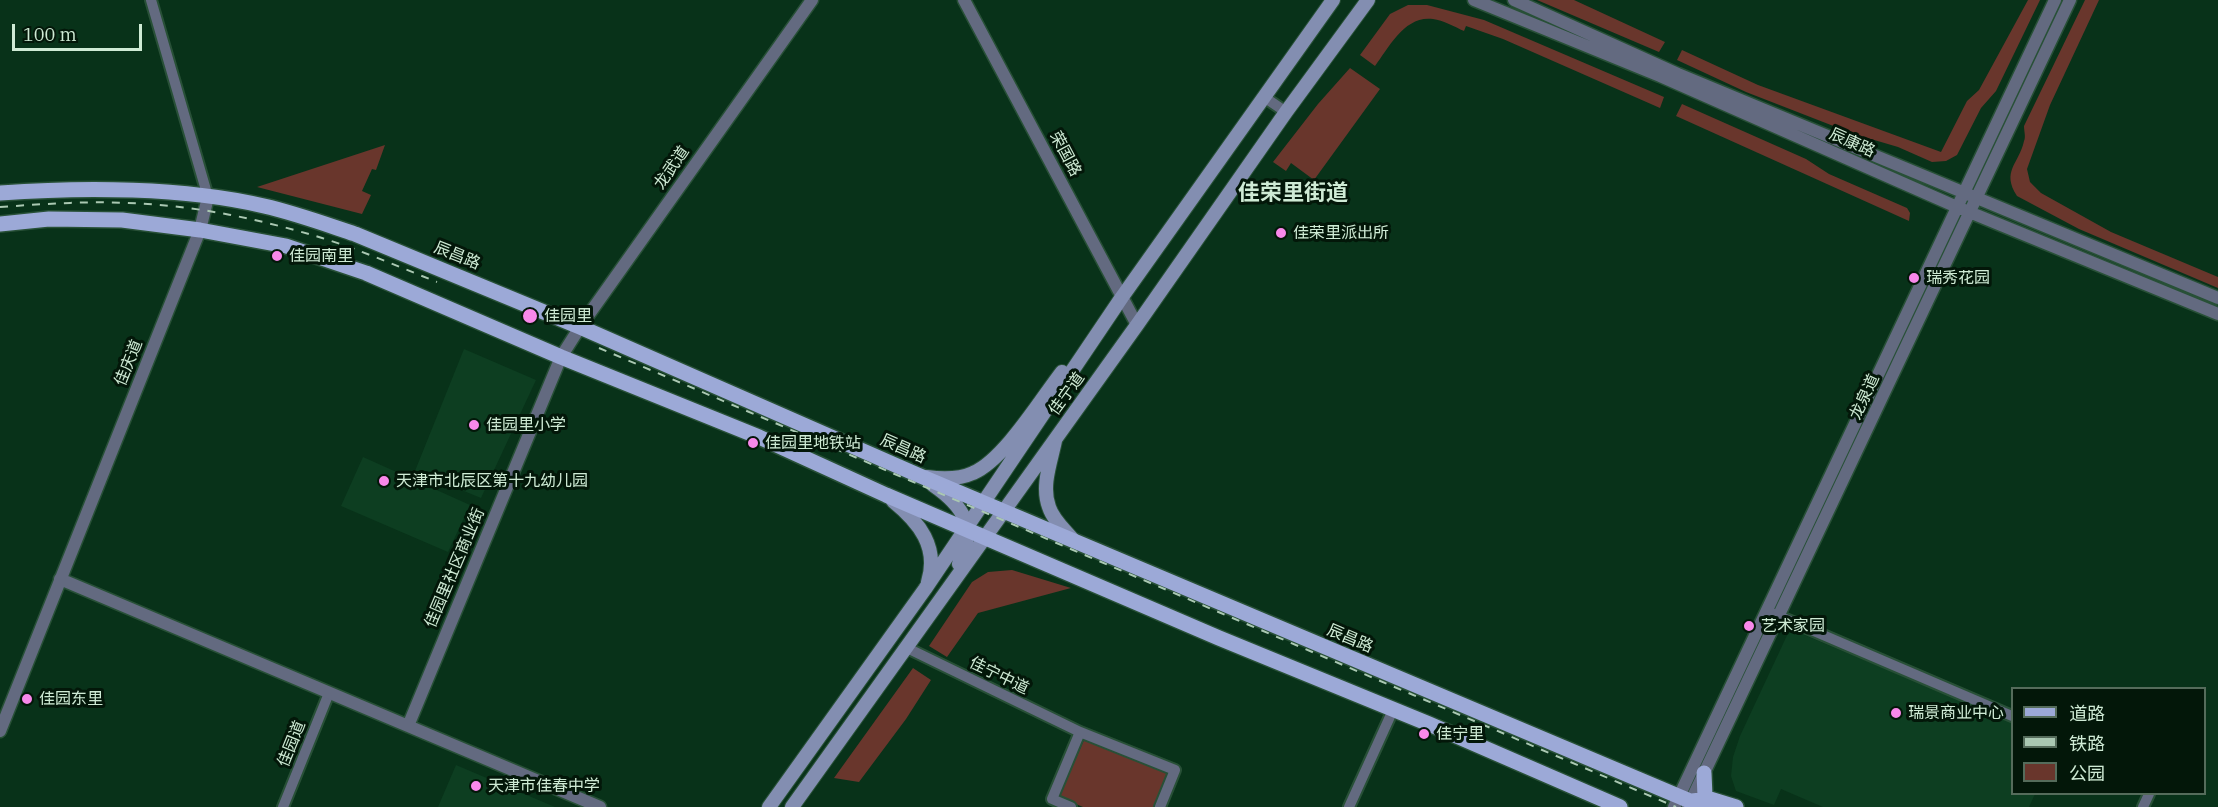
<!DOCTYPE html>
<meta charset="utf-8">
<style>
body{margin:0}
#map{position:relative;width:2218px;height:807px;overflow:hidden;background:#083219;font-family:"IBM Plex Serif","Noto Sans SC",serif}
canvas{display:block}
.legend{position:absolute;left:2011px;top:687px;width:195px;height:108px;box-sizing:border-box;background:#031709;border:2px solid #556c5b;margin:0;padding:8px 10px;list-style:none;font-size:18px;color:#cfebd5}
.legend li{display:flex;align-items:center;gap:12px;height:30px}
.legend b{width:30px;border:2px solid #556c5b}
.scale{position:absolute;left:12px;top:24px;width:130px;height:27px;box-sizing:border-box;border:3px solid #cfebd5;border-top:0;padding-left:8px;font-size:18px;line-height:21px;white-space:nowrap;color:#cfebd5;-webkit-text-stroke:4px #031709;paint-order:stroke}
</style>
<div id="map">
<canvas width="2218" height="807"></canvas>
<ul class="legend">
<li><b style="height:8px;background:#9ca9d7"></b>道路</li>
<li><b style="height:8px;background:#aac8b2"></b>铁路</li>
<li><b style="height:16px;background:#69362c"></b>公园</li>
</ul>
<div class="scale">100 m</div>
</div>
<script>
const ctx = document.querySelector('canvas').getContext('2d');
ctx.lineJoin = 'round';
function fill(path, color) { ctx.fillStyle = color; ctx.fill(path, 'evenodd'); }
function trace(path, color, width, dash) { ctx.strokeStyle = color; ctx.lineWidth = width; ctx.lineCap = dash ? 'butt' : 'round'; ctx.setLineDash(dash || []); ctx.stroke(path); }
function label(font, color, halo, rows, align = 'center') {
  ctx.font = font + ' "IBM Plex Serif","Noto Sans SC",serif'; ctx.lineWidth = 6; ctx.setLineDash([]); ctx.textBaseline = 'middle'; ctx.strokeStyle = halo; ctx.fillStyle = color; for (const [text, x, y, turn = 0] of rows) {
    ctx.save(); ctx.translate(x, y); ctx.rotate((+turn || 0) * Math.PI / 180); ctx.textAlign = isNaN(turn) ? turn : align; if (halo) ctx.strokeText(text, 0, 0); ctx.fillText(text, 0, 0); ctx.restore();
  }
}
fill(new Path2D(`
 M 464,349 L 536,380 L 481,498 L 415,471 Z
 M 363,457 L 470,505 L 448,552 L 341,506 Z
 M 1790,629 L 2012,722 L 2012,794 L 2035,794 L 2029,807 L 1823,807 L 1781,789 L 1774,805 L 1736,791 L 1731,776 L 1733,757 L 1740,736 Z
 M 456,765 L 555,807 L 438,807 Z`), '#0d3e21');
fill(new Path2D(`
 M 1537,0 L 1574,0 L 1665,42 L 1659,52 Z
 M 2028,0 L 2040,0 L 1996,91 L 1981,108 L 1957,155 L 1946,161 L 1932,162 L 1898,147 L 1854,134 L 1746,92 L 1677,60 L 1682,50 L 1758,85 L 1941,152 L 1967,101 L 1979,90 Z
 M 2085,0 L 2099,0 L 2050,105 L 2027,169 L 2030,182 L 2041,193 L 2111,232 L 2218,277 L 2218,288 L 2079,229 L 2017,196 C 2001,171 2019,164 2024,141 C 2026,137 2024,131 2024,126 Z
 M 1408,5 L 1427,5 L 1484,20 L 1664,97 L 1660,108 L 1503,39 L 1466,26 L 1464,31 C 1455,27 1443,20 1433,19 C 1405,15 1389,47 1375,66 L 1360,55 L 1390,14 Z
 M 1350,68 L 1380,89 L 1314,180 L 1291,163 L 1286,171 L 1273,162 L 1318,104 Z
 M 1682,104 L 1806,159 L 1829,174 L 1907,208 L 1910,213 L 1909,221 L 1676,116 Z
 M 385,145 L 376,170 L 372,169 L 362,191 L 371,195 L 362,214 L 257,187 Z
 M 1012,570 L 1071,588 L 978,613 L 947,657 L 929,646 L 972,582 L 988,572 Z
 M 913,668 L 931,680 L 906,719 L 859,782 L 834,778 Z
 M 1084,740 L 1168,772 L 1154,807 L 1083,807 L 1059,797 Z`), '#69362c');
const minor = new Path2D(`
 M 151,0 L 208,197
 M 1264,97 L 1286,112
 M 1767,611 L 2012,716
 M 905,647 L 1080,732 L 1175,770 L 1160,807
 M 283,807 L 329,693
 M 1071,807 L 1052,799 L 1080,732
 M 1349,807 L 1393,710
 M 2143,807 L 2149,794`);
const tertiary = new Path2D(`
 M 964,0 L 1137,325
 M 1474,0 L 1660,76 L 1957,207 L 2218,314
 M 1514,0 L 1678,74 L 2218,298
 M 60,579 L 600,807
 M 408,726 L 561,357 L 580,327 L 812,0
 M 0,731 L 200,230 L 208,197
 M 1674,807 L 2055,0
 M 1688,807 L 2070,0`);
const secondary = new Path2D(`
 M 1055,441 C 1051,461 1041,486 1049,507 C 1053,520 1066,531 1074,541
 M 927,477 C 942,479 960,479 973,473 C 1004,460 1041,399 1062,372
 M 933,485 C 965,507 976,527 959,564
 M 893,501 C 919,522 939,547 928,582
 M 769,807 L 925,589 L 1122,297 L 1333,0
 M 792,807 L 1137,325 L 1286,112 L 1368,0`);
const primary = new Path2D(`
 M 0,193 C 82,187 184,187 264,206 C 295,213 325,224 355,234 L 580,327 L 918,475 L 1704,807
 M 0,224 L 49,219 L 122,220 L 200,230 L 286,246 L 366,273 L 561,357 L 759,437 L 886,495 L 1219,638 L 1429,724 L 1620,807
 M 1704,773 L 1705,796 L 1712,807
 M 1692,801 L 1710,799 L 1736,807`);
trace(minor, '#285037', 14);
trace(tertiary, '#285037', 15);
trace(secondary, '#285037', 16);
trace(primary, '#285037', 18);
trace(minor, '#636a80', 10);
trace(tertiary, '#636a80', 12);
trace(secondary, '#838eb1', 14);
trace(primary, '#9ca9d7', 15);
trace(new Path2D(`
 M 0,207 C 43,204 85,201 128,203 C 193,205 260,219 322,238 C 361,250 399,267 437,282
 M 599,348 L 1676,807`), '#aac8b2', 2, [8, 8]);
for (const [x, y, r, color] of [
 [1281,233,6,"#f888ea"],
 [277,256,6,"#f888ea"],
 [1914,278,6,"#f888ea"],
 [530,316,8,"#f888ea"],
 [474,425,6,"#f888ea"],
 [753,443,6,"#f888ea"],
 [384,481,6,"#f888ea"],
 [1749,626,6,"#f888ea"],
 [27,699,6,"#f888ea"],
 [1896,713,6,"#f888ea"],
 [1424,734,6,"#f888ea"],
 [476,786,6,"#f888ea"]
]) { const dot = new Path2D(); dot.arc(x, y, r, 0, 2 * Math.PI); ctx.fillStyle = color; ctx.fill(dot); trace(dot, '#031709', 2); }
label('16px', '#cfebd5', '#031709', [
 ["辰康路",1852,143,24],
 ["荣国路",1065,154,62],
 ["龙武道",672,168,-55],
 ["辰昌路",457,256,22],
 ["佳庆道",129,363,-68],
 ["佳宁道",1067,394,-54],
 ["龙泉道",1865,397,-65],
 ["辰昌路",903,449,24],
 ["佳园里社区商业街",455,568,-67],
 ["辰昌路",1350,639,23],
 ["佳宁中道",999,676,26],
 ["佳园道",292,744,-68]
]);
label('16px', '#cfebd5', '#031709', [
 ["佳荣里派出所",1293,233],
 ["佳园南里",289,256],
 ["瑞秀花园",1926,278],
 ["佳园里",544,316],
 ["佳园里小学",486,425],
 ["佳园里地铁站",765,443],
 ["天津市北辰区第十九幼儿园",396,481],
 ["艺术家园",1761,626],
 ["佳园东里",39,699],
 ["瑞景商业中心",1908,713],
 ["佳宁里",1436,734],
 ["天津市佳春中学",488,786]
], 'left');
label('bold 22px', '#cfebd5', '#031709', [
 ["佳荣里街道",1293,194]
]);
</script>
